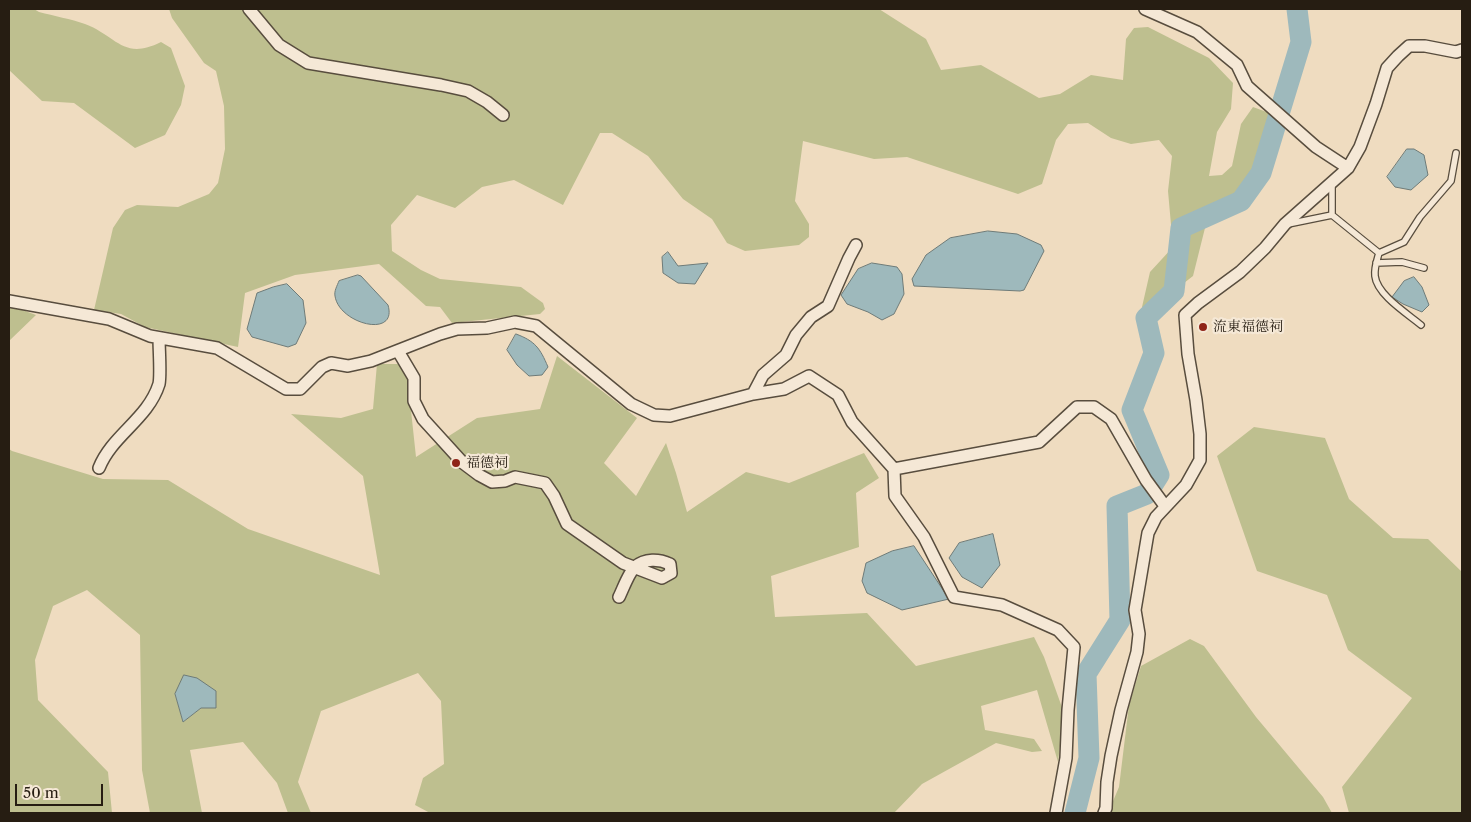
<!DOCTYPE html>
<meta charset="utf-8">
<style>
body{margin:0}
#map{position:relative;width:1471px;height:822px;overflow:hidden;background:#efdcc0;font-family:"Libre Caslon Text",serif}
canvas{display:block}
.frame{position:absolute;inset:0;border:10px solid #261d12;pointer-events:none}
.scale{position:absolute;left:15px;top:784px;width:88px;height:22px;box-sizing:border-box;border:2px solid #261d12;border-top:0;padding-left:6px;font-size:15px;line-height:18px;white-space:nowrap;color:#261d12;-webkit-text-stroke:4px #f5e8d6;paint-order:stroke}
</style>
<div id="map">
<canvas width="1471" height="822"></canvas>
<div class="frame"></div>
<div class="scale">50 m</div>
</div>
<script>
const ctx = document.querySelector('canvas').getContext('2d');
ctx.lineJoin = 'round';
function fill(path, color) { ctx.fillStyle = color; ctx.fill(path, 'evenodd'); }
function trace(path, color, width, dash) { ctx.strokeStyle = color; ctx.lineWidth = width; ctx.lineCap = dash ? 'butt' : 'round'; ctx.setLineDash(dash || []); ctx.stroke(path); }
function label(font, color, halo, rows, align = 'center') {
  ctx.font = font + ' "Libre Caslon Text","Noto Serif TC",serif'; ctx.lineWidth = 4.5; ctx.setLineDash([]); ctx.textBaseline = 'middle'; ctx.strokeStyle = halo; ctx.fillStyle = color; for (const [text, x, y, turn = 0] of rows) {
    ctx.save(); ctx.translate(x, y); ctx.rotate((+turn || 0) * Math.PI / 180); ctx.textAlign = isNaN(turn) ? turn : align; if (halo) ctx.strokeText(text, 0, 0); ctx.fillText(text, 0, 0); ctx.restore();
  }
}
fill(new Path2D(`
 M 9,9 L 34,9 L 39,12 C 54,16 71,19 85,24 C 117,36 123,61 161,42 L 171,48 L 185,86 L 181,105 L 165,135 L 135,148 L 74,103 L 42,101 L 9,70 Z
 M 169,9 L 879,9 L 926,39 L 941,70 L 981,65 L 1039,98 L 1060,94 L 1091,75 L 1123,80 L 1126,39 L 1134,28 L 1148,27 L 1209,58 L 1233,83 L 1231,109 L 1217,132 L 1209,176 L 1222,175 L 1232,166 L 1241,124 L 1253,107 L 1272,114 L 1272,140 L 1248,203 L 1209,212 L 1193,276 L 1148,311 L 1142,307 L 1150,272 L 1173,247 L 1168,191 L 1172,156 L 1159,140 L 1131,144 L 1111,138 L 1088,123 L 1068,124 L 1056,140 L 1042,184 L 1018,194 L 907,157 L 874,159 L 803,141 L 795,201 L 809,224 L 809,237 L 799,245 L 745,251 L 727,243 L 712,219 L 683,199 L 648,156 L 612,133 L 600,133 L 563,205 L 514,180 L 482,187 L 455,208 L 417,195 L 391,225 L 392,251 L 421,270 L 440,279 L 521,287 L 543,303 L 545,309 L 540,314 L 452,323 L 440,307 L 426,306 L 379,264 L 295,275 L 245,293 L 238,347 L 145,327 L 121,314 L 94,310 L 113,228 L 125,210 L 137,205 L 178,207 L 209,194 L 218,183 L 225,149 L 224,106 L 216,71 L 204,63 L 172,18 Z
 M 9,305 L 36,315 L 9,341 Z
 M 557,356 L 637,418 L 604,463 L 636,496 L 666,443 L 676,473 L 687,512 L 746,472 L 789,483 L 864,453 L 879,478 L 856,493 L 859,547 L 771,576 L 775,617 L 867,613 L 916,666 L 1034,637 L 1044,657 L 1064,713 L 1058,762 L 1037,690 L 981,706 L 985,730 L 1034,739 L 1042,751 L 1032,752 L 996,743 L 922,784 L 894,813 L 430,813 L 415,805 L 423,778 L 444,764 L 441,701 L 418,673 L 321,711 L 298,782 L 311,813 L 288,813 L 277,783 L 243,742 L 190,750 L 202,813 L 150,813 L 142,770 L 140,635 L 87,590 L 53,606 L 35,660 L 38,700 L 108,772 L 112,813 L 9,813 L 9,449 L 12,451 L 103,479 L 168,480 L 248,529 L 380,575 L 363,476 L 291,414 L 341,418 L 373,409 L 377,364 L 406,364 L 416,457 L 477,418 L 540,409 ZM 175,694 L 216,707 L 201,708 L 183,722 Z
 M 1254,427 L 1325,438 L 1349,499 L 1393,538 L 1428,539 L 1462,572 L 1462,813 L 1349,813 L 1342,787 L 1412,698 L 1348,650 L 1327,595 L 1257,571 L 1217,456 Z
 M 1190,639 L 1204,646 L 1256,717 L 1323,797 L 1332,813 L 1108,813 L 1119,787 L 1129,705 L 1141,666 Z`), '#bebf8f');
const water = new Path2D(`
 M 1407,149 L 1414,149 L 1424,155 L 1428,175 L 1411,190 L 1395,187 L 1387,177 Z
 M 988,231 L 1017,234 L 1041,245 L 1044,251 L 1024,290 L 1020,291 L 914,286 L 912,279 L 926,255 L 950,238 Z
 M 668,252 L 678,266 L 708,263 L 695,284 L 678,283 L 663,273 L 662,257 Z
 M 872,263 L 897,267 L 902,274 L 904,294 L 894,314 L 882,320 L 868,312 L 847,304 L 841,295 L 858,269 Z
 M 358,275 L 361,276 L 388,305 C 398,339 339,324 335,296 C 334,291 337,286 339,281 Z
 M 1414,277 L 1422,287 L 1429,305 L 1422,312 L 1403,304 L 1392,297 L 1404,281 Z
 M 287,284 L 303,300 L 306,323 L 296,344 L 288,347 L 252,337 L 247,329 L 257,293 L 273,287 Z
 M 516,334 C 535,341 540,348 548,367 L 542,375 L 529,376 L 517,365 L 507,350 Z
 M 993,534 L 1000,565 L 982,588 L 962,577 L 949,558 L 959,543 Z
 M 914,546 L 949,599 L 902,610 L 867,593 L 862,581 L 866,563 L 892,551 Z
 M 184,675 L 197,678 L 216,691 L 216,708 L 201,708 L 183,722 L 175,694 Z`);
fill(water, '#9eb9bc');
trace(water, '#6e7b78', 1);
trace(new Path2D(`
 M 1075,813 L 1089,758 L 1086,674 L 1120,620 L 1117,506 L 1147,494 L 1159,475 L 1132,410 L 1154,353 L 1146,318 L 1174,291 L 1181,228 L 1241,201 L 1261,173 L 1301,42 L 1297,9`), '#9eb9bc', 21);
const lane = new Path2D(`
 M 1332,183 L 1332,215 L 1379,253 C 1377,260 1374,268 1375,276 C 1377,295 1408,314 1421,325
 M 1288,224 L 1332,215
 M 1379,253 L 1404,242 L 1420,217 L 1451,181 L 1456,153
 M 1376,263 L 1402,262 L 1424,268`);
const street = new Path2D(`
 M 249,9 L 279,45 L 308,63 L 441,85 L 468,91 L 487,102 L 503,115
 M 1145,9 L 1197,32 L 1237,65 L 1247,86 L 1316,147 L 1348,168
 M 9,301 L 109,319 L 150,336 L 217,348 L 286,389 L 300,389 L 322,367 L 331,363 L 348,366 L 371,361 L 440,334 L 457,329 L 487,328 L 515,322 L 536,326 L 631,404 L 654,415 L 670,416 L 753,394 L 784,389 L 809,376 L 838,395 L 852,422 L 894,469 L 895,496 L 924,537 L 954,597 L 1002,605 L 1058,630 L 1074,647 L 1068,710 L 1066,758 L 1056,813
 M 398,351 L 414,378 L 414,401 L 423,419 L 463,463 L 479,475 L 492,482 L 505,481 L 515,477 L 545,483 L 554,496 L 567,524 L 623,563 L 662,578 L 671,573 L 670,564 C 659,559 645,558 635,567 C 629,572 623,589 619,597
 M 753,394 L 763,375 L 786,355 L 796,335 L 811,317 L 828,306 L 849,258 L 856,245
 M 99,468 C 112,435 148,419 159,384 C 161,375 159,349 159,338
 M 894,469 L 1039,442 L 1077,407 L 1094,407 L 1111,419 L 1146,480 L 1165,506
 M 1104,813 L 1106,808 L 1107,782 L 1111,756 L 1121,710 L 1137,652 L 1139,634 L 1135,610 L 1148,533 L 1156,517 L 1186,485 L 1200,460 L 1200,434 L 1196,400 L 1188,354 L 1185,315 L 1198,303 L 1240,272 L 1265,248 L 1285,224 L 1348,168 L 1360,147 L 1376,104 L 1387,68 L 1398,56 L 1409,46 L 1425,46 L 1456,52 L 1462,50`);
trace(lane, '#584d3e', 8);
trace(street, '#584d3e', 14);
trace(lane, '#f5e8d6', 5.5);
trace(street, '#f5e8d6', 11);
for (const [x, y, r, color] of [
 [1203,327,5,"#8f2418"],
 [456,463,5,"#8f2418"]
]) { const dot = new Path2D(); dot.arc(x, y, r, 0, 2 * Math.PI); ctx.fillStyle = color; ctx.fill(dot); trace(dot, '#f5e8d6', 2); }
label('14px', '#261d12', '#f5e8d6', [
 ["流東福德祠",1213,327],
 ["福德祠",466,463]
], 'left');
</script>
